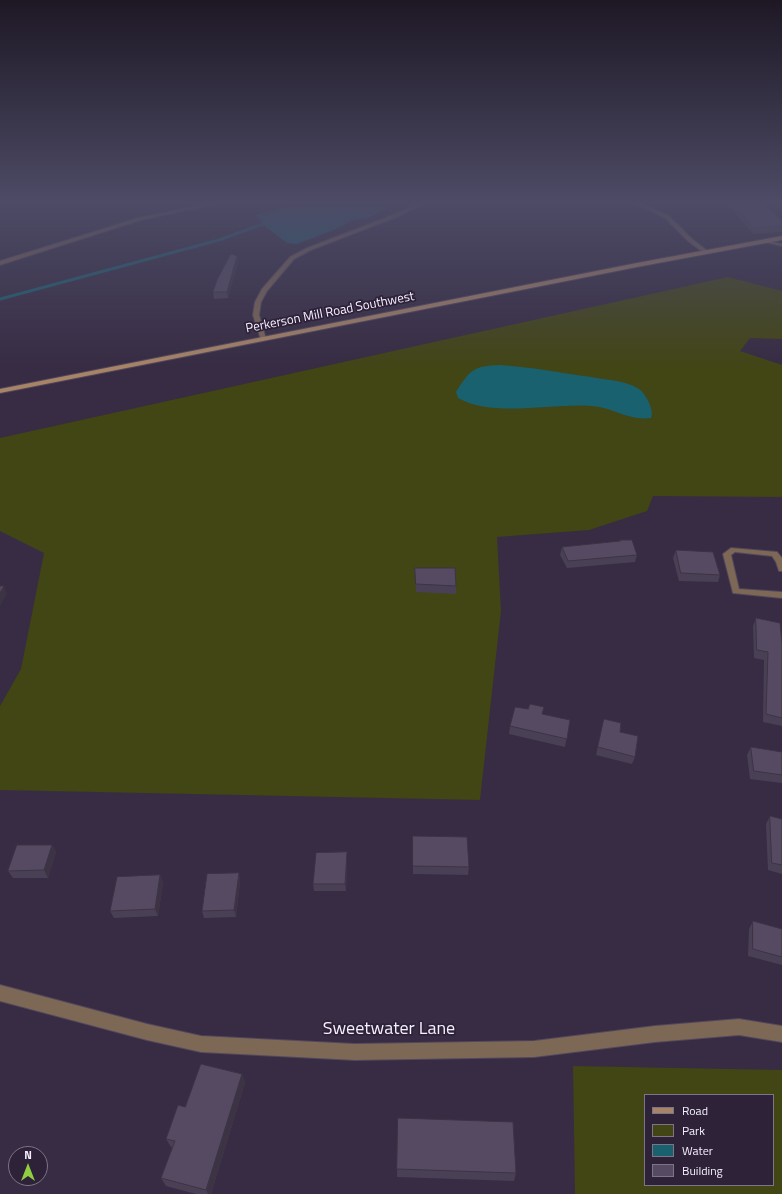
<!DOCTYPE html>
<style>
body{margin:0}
#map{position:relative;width:782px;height:1194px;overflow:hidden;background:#372c43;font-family:"Titillium Web",sans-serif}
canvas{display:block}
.legend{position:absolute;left:644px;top:1094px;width:130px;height:92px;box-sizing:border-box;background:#2d2238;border:1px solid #7d7488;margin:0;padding:5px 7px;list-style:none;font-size:12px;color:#f6efff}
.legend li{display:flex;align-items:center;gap:8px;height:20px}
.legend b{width:20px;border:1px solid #7d7488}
.north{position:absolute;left:8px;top:1146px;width:40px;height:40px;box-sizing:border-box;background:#2d2238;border:1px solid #7d7488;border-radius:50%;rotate:0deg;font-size:11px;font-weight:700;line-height:16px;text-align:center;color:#f6efff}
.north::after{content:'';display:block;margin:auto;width:14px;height:18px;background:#91cd40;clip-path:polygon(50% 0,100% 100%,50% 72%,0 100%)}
</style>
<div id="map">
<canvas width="782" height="1194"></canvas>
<ul class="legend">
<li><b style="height:5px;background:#a88467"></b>Road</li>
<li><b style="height:11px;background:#424514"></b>Park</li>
<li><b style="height:11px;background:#19616f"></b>Water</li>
<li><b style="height:11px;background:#564a63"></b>Building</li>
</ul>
<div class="north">N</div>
</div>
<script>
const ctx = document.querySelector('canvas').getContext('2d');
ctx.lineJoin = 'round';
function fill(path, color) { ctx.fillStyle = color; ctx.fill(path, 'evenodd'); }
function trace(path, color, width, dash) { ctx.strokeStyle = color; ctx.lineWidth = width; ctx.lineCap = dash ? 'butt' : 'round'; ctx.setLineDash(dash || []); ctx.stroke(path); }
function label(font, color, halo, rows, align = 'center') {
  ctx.font = font + ' "Titillium Web",sans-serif'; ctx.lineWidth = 3.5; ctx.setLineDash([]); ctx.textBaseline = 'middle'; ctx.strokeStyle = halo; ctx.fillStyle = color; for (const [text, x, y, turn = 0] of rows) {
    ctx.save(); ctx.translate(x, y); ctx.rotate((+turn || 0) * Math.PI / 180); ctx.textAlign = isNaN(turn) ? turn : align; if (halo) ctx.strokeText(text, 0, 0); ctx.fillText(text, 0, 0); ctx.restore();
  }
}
fill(new Path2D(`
 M 728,277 L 782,291 L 782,339 L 750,338 L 740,351 L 782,365 L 782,497 L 653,496 L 647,511 L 589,530 L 497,537 L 501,611 L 480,800 L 0,790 L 0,706 L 21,669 L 44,553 L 0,531 L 0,438 Z
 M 573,1066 L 782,1070 L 782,1194 L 575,1194 ZM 645,1095 L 773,1095 L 773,1185 L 645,1185 Z`), '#424514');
fill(new Path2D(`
 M 309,202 L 399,202 L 370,217 L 350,221 L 341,227 L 297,244 L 287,243 L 267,228 L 255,215 Z
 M 500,365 C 531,367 561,373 591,377 C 606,380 625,380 639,389 C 645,393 655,410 651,418 C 627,421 613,407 591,406 C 552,403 493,418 458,398 L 456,392 C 470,370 473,366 500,365 Z`), '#19616f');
trace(new Path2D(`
 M 0,299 L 219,240 L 263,224`), '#19616f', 3);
const lane = new Path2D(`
 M 779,202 L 782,202 L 782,203 L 780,203 Z
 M 764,240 L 782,244 L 782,246 L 764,242 Z
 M 731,548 L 777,552 L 782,558 L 782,571 L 779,571 L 776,562 L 772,556 L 735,552 L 731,555 L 739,589 L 782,592 L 782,598 L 733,593 L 723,554 Z`);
const street = new Path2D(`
 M 217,202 L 225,202 L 141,220 L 0,265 L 0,261 L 138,218 Z
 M 421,202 L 427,202 L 397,217 L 311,250 L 294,259 L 267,291 L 261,302 L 259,315 L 266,339 L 261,340 L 253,315 L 255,302 L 262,289 L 290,257 L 307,248 L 393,215 Z
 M 634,202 L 639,202 L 669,216 L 692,239 L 709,252 L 704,253 L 688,241 L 665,218 Z
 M 0,985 L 147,1024 L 201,1036 L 355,1044 L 534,1041 L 655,1026 L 739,1019 L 782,1026 L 782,1042 L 739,1035 L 655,1042 L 534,1057 L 355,1060 L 201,1052 L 147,1040 L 0,1001 Z`);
const secondary = new Path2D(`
 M 782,236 L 782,240 L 637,267 L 0,393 L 0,389 L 637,263 Z`);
trace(lane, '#52475d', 2);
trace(street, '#52475d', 2);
trace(secondary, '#52475d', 2);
fill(lane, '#7d6755');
fill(street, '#7d6755');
fill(secondary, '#a88467');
fill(new Path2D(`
 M 600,202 L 606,202 L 605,205 Z
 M 726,202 L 762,202 L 782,221 L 782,232 L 753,234 Z
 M 782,205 L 782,213 L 781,213 Z
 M 237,256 L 238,262 L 228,298 L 214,299 L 213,292 Z
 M 619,540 L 637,555 L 635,562 L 567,568 L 560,555 L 562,547 L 619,541 Z
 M 676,550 L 720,575 L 718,582 L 679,581 L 673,558 Z
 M 415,568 L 456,586 L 456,594 L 416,592 Z
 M 756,618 L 782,643 L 782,726 L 763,722 L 764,660 L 754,658 L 753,626 Z
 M 544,707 L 542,714 L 570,720 L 565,747 L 509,734 L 510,726 L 528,709 Z
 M 604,719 L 620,732 L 635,757 L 632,764 L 596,755 Z
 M 751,747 L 782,752 L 782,783 L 750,779 L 747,755 Z
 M 770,816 L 782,819 L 782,874 L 768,870 L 766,824 Z
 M 413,836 L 469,867 L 468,875 L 413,874 Z
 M 52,845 L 56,852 L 48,878 L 13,878 L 8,871 Z
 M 347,860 L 346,891 L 314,891 L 313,884 Z
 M 239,873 L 240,881 L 236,917 L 204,918 L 202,911 Z
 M 160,875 L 163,883 L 158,916 L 114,918 L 110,911 Z
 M 753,921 L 782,929 L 782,965 L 748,956 L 749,929 Z
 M 242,1074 L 245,1083 L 211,1194 L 196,1194 L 166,1186 L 161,1178 L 172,1148 L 171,1147 L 166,1139 L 185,1107 Z
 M 398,1118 L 516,1173 L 514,1181 L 397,1177 Z`), '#4a4055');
fill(new Path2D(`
 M 237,256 L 238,262 L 228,298 L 227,292 Z
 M 4,586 L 7,594 L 0,606 L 0,593 Z
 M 52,845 L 56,852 L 48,878 L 44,870 Z
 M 347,852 L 347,860 L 346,891 L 345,884 Z
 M 239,873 L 240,881 L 236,917 L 234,910 Z
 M 160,875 L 163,883 L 158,916 L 155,909 Z
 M 242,1074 L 245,1083 L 211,1194 L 208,1194 L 206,1190 Z`), '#3c3445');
const building = new Path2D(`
 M 732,202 L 762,202 L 782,221 L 782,226 L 754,228 Z
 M 231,254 L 237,256 L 227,292 L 213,292 L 217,280 Z
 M 619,540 L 632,540 L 637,555 L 568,561 L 562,547 L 620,541 Z
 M 676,550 L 713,552 L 720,575 L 681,573 Z
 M 415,568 L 455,568 L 456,586 L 416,584 Z
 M 0,586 L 4,586 L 0,593 Z
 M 756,618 L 780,623 L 782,643 L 782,718 L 766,714 L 768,652 L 757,650 Z
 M 530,704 L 544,707 L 542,714 L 570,720 L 567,739 L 510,726 L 515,707 L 528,709 Z
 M 604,719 L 621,723 L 620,732 L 638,736 L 635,757 L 598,747 Z
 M 751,747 L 782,752 L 782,775 L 754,771 Z
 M 770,816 L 782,819 L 782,865 L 772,863 Z
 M 413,836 L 467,837 L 469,867 L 413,866 Z
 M 17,845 L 52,845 L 44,870 L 8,871 Z
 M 347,852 L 345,884 L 313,884 L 316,853 Z
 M 239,873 L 234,910 L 202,911 L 207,874 Z
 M 160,875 L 155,909 L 110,911 L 117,877 Z
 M 753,921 L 782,929 L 782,957 L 753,949 Z
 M 201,1064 L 242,1074 L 206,1190 L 161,1178 L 175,1141 L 166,1139 L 178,1105 L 185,1107 Z
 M 398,1118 L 513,1122 L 516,1173 L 397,1169 Z`);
fill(building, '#564a63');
trace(building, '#3c3445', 1);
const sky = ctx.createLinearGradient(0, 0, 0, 369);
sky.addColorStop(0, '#1e1825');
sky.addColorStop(0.55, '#4d4b66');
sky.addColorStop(1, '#4d4b6600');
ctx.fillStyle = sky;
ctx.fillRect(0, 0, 782, 369);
label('13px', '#f6efff', '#2d2238', [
 ["Perkerson Mill Road Southwest",330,313,-11]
]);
label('18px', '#f6efff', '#2d2238', [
 ["Sweetwater Lane",389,1030]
]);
</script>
